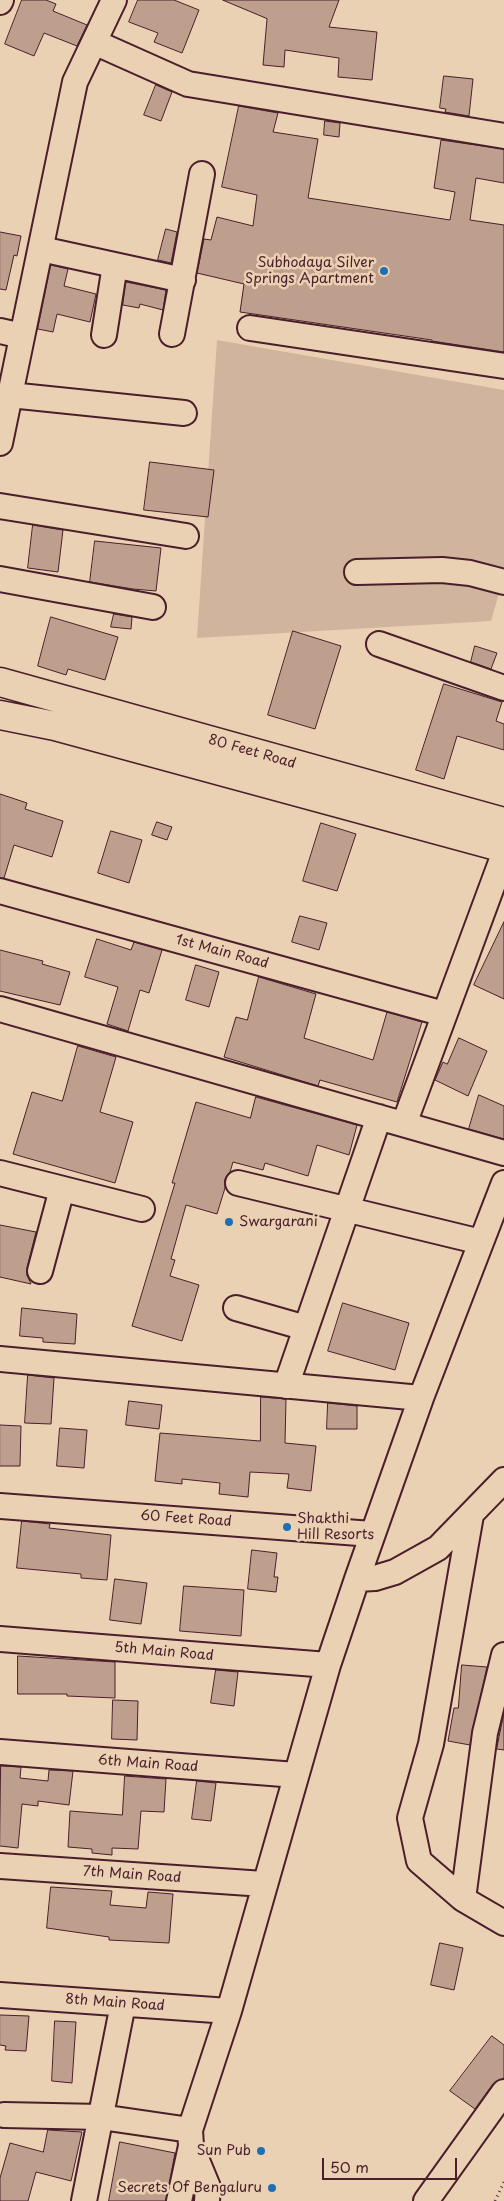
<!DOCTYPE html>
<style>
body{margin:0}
#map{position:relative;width:504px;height:2201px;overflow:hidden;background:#ebd1b3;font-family:"Playpen Sans",sans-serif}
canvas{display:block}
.scale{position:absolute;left:322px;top:2158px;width:135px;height:22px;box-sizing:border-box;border:2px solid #4a1f2b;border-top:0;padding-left:6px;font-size:15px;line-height:18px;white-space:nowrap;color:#4a1f2b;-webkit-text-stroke:4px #ebd1b3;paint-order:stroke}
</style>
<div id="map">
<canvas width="504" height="2201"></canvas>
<div class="scale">50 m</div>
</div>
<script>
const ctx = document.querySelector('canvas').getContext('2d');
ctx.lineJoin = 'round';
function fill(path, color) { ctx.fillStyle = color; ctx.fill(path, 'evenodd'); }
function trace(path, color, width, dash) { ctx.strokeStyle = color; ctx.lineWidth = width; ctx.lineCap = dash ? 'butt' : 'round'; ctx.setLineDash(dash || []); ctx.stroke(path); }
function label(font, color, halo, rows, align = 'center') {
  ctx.font = font + ' "Playpen Sans",sans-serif'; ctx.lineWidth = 5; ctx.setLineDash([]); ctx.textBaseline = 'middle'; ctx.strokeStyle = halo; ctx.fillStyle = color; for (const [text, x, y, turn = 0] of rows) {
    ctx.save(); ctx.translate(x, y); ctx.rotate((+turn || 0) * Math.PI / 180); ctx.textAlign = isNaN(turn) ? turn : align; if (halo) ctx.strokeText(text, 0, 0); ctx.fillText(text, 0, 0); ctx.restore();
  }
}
fill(new Path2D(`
 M 217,340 L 504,390 L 504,576 L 491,621 L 197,638 Z`), '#d0b49d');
const building = new Path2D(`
 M 22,0 L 46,0 L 56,4 L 53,11 L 87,25 L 77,46 L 44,33 L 34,56 L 5,44 Z
 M 138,0 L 174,0 L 199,10 L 182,53 L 154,42 L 158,33 L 129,22 Z
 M 223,0 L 339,0 L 329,27 L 377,32 L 372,80 L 338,77 L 339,58 L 285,50 L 284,67 L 263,65 L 267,19 Z
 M 444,76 L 473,79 L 469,116 L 445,112 L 446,109 L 440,108 Z
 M 156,85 L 172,92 L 161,121 L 144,115 Z
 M 239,106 L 278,113 L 273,132 L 318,139 L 308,198 L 341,203 L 450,220 L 455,192 L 434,188 L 441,140 L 504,149 L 504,183 L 476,178 L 470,220 L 504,225 L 504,352 L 432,341 L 432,340 L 240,312 L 244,284 L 197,273 L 204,239 L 211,240 L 217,217 L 253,226 L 257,195 L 222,187 Z
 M 325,121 L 340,123 L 339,137 L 324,135 Z
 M 166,229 L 177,232 L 171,263 L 158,260 Z
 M 0,232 L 21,236 L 17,256 L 14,255 L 6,290 L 0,289 Z
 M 51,265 L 68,269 L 64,286 L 96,294 L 90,322 L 57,314 L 53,332 L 38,329 Z
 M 126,282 L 166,290 L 163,310 L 140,304 L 139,308 L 123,305 Z
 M 150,462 L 214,470 L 208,517 L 144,510 Z
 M 33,525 L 63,530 L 58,572 L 28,568 Z
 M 95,541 L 161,548 L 156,591 L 133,589 L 90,582 Z
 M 114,614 L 132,617 L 131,629 L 111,627 Z
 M 51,617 L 118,637 L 105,680 L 68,669 L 66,675 L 38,666 Z
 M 293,631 L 341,646 L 315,729 L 268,715 Z
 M 475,646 L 497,653 L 491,669 L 471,662 Z
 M 444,684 L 502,702 L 496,721 L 504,724 L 504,750 L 457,736 L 444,779 L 416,770 Z
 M 0,794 L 27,803 L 25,809 L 63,821 L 52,857 L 14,845 L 4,878 L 0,878 Z
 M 157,822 L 172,827 L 167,840 L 152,835 Z
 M 321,823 L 356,834 L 337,891 L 303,881 Z
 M 111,831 L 142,840 L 129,883 L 98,873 Z
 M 300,916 L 327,923 L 319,950 L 292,942 Z
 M 504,922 L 504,999 L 474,985 Z
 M 97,939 L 131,950 L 134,942 L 162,950 L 149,993 L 140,990 L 128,1031 L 107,1024 L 118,987 L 85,977 Z
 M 0,950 L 43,961 L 42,964 L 70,972 L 60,1005 L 0,991 Z
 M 196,965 L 219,972 L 209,1007 L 186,1000 Z
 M 259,977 L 316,994 L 304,1038 L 373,1060 L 387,1012 L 422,1022 L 397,1102 L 320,1080 L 318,1086 L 224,1057 L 236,1017 L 247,1020 Z
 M 459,1038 L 487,1051 L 468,1096 L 435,1080 L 443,1062 L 447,1064 Z
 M 78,1046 L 116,1057 L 100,1112 L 133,1122 L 115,1183 L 13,1154 L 32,1092 L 62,1101 Z
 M 479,1095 L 504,1106 L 504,1139 L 469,1129 Z
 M 256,1097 L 357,1125 L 349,1155 L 317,1145 L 308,1176 L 265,1163 L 263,1170 L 233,1162 L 230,1172 L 225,1179 L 225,1188 L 217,1214 L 186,1205 L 171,1259 L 175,1260 L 170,1276 L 199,1285 L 182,1341 L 132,1326 L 175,1183 L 172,1183 L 196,1102 L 250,1118 Z
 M 0,1225 L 36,1232 L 27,1268 L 27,1275 L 31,1284 L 0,1277 Z
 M 343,1303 L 409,1323 L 395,1370 L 328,1351 Z
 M 22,1308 L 77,1314 L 75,1344 L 43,1342 L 43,1338 L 20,1336 Z
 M 28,1375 L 54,1378 L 51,1424 L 25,1423 Z
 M 261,1397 L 286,1399 L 285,1443 L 316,1446 L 311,1491 L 287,1488 L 289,1474 L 250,1472 L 248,1497 L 219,1494 L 220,1483 L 182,1479 L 182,1484 L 155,1481 L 160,1433 L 260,1441 Z
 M 129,1401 L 162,1405 L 159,1429 L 126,1425 Z
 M 328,1403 L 357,1406 L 357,1429 L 327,1429 Z
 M 0,1425 L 21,1426 L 20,1466 L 0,1466 Z
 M 60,1428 L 87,1430 L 84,1468 L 57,1466 Z
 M 22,1521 L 50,1524 L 49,1528 L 111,1535 L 107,1580 L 81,1578 L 81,1574 L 17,1568 Z
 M 252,1550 L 277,1553 L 274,1577 L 278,1577 L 276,1592 L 248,1589 Z
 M 115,1579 L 147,1583 L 141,1624 L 110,1620 Z
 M 184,1586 L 244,1590 L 241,1636 L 180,1631 Z
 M 18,1656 L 115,1662 L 115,1698 L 67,1696 L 67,1694 L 18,1694 Z
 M 462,1665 L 487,1667 L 470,1745 L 448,1741 L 454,1708 L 458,1708 Z
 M 216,1670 L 238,1672 L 234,1706 L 211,1703 Z
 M 113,1700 L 138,1701 L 137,1740 L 112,1739 Z
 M 504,1713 L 504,1750 L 497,1749 Z
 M 1,1766 L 21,1767 L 20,1778 L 48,1781 L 49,1770 L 73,1771 L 69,1805 L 38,1801 L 38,1806 L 22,1804 L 18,1848 L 0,1846 Z
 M 125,1776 L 166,1779 L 164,1812 L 141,1811 L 138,1849 L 112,1848 L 112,1855 L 92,1853 L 92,1849 L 68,1847 L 70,1811 L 122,1815 Z
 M 197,1781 L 216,1783 L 211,1821 L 192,1819 Z
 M 51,1887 L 112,1891 L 110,1905 L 146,1908 L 148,1892 L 173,1894 L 169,1943 L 109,1940 L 109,1937 L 47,1928 Z
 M 440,1943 L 463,1948 L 454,1990 L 431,1985 Z
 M 0,2015 L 29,2016 L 26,2051 L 5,2050 L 6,2046 L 0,2045 Z
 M 55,2021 L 76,2022 L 72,2083 L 52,2081 Z
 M 492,2036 L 504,2045 L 504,2078 L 493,2084 L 475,2109 L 450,2091 Z
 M 48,2130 L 82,2132 L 71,2181 L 36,2172 L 28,2201 L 0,2201 L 0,2178 L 10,2143 L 43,2152 Z
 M 120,2142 L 175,2153 L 166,2201 L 109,2201 Z`);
fill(building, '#be9f8d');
trace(building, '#4a1f2b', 1);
const minor = new Path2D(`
 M 0,2 L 1,0
 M 94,42 L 188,84 L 504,136
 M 41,249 L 183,280
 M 250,328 L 504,366
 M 0,331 L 22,336
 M 172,334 L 202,174
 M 104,335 L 115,265
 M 10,395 L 184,413
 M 0,443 L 75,82 L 114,0
 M 0,506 L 186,536
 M 357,572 L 442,570 L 470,573 L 504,582
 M 0,579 L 153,607
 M 379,644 L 504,688
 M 0,891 L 444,1014
 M 0,1009 L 504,1153
 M 404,1124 L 504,854
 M 0,1173 L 142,1209
 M 238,1183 L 481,1242
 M 40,1271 L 62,1189
 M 236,1308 L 306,1328
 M 0,1359 L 421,1398
 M 286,1386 L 379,1117
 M 0,1506 L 372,1534
 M 357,1579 L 375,1578 L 395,1572 L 438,1548 L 504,1480
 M 0,1639 L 328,1665
 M 504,1655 L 485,1733 L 463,1899 L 504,1923
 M 0,1752 L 296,1775
 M 0,1866 L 264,1884
 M 463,1899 L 419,1861 L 410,1818 L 431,1744 L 471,1515
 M 0,1995 L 229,2011
 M 4,2115 L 101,2117 L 190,2130
 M 191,2146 L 208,2187 L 207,2201
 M 84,2201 L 123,2004
 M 179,2201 L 191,2146 L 190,2130 L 229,2011 L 328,1665 L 357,1579 L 421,1398 L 504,1183
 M 426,2201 L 504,2092`);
const major = new Path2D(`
 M 0,682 L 504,822
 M 0,715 L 55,726 L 504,848`);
trace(minor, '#4a1f2b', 28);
trace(major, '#4a1f2b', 31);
trace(new Path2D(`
 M 495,2201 L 504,2182`), '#4a1f2b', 3, [1, 4]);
trace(minor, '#ebd1b3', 24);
trace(major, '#ebd1b3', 28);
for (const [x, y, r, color] of [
 [384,271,5,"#1f6fb2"],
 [229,1222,5,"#1f6fb2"],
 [287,1527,5,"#1f6fb2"],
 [261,2151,5,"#1f6fb2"],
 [272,2188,5,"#1f6fb2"]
]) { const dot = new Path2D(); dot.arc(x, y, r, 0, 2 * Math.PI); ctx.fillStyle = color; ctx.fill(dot); trace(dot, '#ebd1b3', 2); }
label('14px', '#4a1f2b', '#ebd1b3', [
 ["Subhodaya Silver",374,263],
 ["Springs Apartment",374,279],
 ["Swargarani",239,1222,"left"],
 ["Shakthi",297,1519,"left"],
 ["Hill Resorts",297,1535,"left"],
 ["Sun Pub",251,2151],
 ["Secrets Of Bengaluru",262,2188]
], 'right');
label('14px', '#4a1f2b', '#ebd1b3', [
 ["80 Feet Road",252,752,16],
 ["1st Main Road",222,952,15],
 ["60 Feet Road",186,1519,4],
 ["5th Main Road",164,1652,5],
 ["6th Main Road",148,1764,4],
 ["7th Main Road",132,1875,4],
 ["8th Main Road",115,2003,4]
]);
</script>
